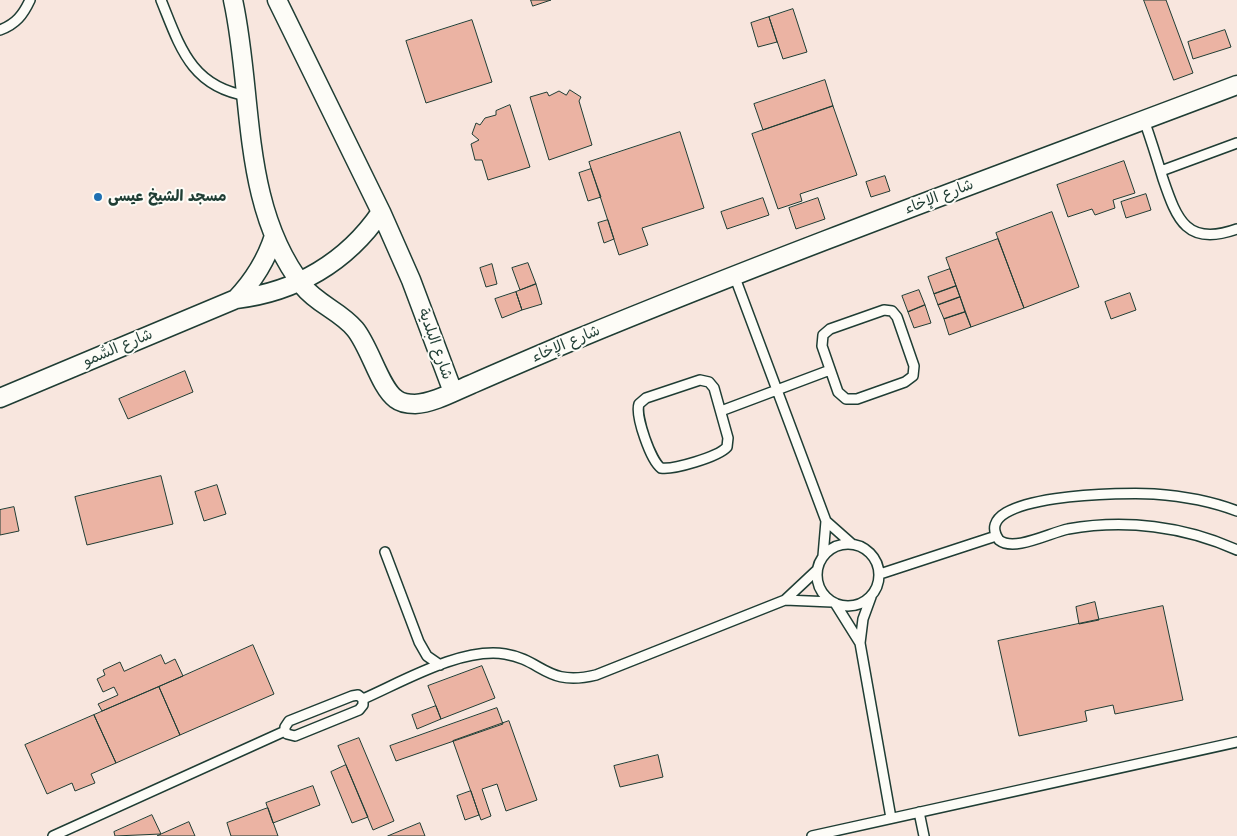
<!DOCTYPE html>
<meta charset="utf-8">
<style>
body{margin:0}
canvas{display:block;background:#f8e6de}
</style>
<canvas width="1237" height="836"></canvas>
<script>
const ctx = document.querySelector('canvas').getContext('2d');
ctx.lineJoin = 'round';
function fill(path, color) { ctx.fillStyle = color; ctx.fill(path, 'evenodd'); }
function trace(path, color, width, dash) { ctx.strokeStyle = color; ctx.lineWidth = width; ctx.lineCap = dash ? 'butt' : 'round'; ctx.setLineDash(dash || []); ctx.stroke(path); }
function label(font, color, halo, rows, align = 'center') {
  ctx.font = font + ' "Playpen Sans","Playpen Sans Arabic",sans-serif'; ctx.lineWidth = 4; ctx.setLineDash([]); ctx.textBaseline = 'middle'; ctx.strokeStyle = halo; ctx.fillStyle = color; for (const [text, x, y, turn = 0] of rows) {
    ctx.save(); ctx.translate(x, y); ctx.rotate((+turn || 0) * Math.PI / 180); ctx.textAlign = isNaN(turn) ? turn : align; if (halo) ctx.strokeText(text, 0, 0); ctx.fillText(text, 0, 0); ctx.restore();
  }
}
const building = new Path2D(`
 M 531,0 L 551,0 L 533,6 Z
 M 1144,0 L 1166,0 L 1193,73 L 1174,80 Z
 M 793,9 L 807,52 L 783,59 L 769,17 Z
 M 769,17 L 777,42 L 758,47 L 751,23 Z
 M 472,20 L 492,82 L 426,103 L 406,41 Z
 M 1225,30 L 1231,47 L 1193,59 L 1188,42 Z
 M 825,80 L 833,106 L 763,130 L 754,104 Z
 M 570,90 L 581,97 L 579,101 L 592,145 L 549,160 L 530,97 L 547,92 L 549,96 L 559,91 L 566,95 Z
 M 510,105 L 530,167 L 488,180 L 482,160 L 475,160 L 471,144 L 479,140 L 472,134 L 476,123 L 480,125 L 485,118 L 496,115 L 496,111 Z
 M 833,106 L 857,175 L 800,194 L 802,201 L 778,209 L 752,134 Z
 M 680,132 L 704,208 L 642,228 L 648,245 L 619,255 L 589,162 Z
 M 1124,161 L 1135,193 L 1113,200 L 1115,208 L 1095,215 L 1092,209 L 1068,217 L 1057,185 Z
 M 591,169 L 601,197 L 588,201 L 579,173 Z
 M 885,176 L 890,191 L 871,197 L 866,182 Z
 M 1146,194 L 1151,210 L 1126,218 L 1121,202 Z
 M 763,198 L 769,215 L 727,229 L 721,212 Z
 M 818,198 L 825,219 L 796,229 L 789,208 Z
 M 1052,212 L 1079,287 L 1024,308 L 996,233 Z
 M 608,220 L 614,239 L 604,243 L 598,223 Z
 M 998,239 L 1024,308 L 971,327 L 946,258 Z
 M 528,263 L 536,284 L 520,290 L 512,268 Z
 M 492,264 L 497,284 L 486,287 L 480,268 Z
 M 950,269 L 956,286 L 934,294 L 928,277 Z
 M 536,284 L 542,304 L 522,310 L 516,292 Z
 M 956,286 L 960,297 L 938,305 L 934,294 Z
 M 919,290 L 925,305 L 908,312 L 902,296 Z
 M 516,292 L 522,310 L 502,318 L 495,299 Z
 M 1130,293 L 1136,310 L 1111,319 L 1105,302 Z
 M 960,297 L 965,312 L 944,319 L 938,305 Z
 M 925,305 L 931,323 L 914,328 L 908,312 Z
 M 965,312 L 971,327 L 949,335 L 944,319 Z
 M 185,371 L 193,392 L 128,419 L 119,399 Z
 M 161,476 L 173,524 L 87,545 L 75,497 Z
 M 217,485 L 226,514 L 204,521 L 195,492 Z
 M 14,507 L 19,531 L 0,535 L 0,510 Z
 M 1095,602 L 1099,620 L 1079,624 L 1076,607 Z
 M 1163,606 L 1183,700 L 1115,714 L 1113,705 L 1085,711 L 1087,721 L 1019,736 L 998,641 Z
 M 253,645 L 274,694 L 180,735 L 159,687 Z
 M 161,655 L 165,664 L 175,659 L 183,676 L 102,711 L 98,704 L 118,695 L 114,687 L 103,692 L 97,679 L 105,675 L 103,670 L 120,662 L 124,671 Z
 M 482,666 L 495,698 L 441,719 L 428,686 Z
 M 159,687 L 180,735 L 116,763 L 94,715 Z
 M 436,706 L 441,719 L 417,729 L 412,715 Z
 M 497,708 L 503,724 L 396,761 L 390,746 Z
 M 94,715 L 116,763 L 91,774 L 95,783 L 75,791 L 72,783 L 47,794 L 25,745 Z
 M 509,721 L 537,800 L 506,811 L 497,784 L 482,789 L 491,816 L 481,820 L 453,741 Z
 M 359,738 L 394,821 L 373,830 L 338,746 Z
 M 658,755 L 663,777 L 620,787 L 614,766 Z
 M 346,765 L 368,817 L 352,823 L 331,772 Z
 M 313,786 L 320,805 L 273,823 L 266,803 Z
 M 471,791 L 479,815 L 465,820 L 457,796 Z
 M 268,808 L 278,836 L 231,836 L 227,823 Z
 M 152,815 L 161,834 L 115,836 L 114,832 Z
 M 189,822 L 195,836 L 157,836 L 161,834 Z
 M 420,823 L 425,836 L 388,836 Z`);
fill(building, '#ebb3a3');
trace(building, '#1f3d34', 1);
const service = new Path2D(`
 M 161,0 C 180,47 191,87 248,96
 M 0,30 C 16,24 23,15 30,0
 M 1144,120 C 1151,140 1157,159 1163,179 C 1177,220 1187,247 1237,229
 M 1161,171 L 1237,143
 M 734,275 L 826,521 L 823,556
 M 884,310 L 892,311 L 897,317 L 914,366 L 913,376 L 905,382 L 857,399 L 846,399 L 838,392 L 822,346 L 823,335 L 830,329 Z
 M 700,380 L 709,382 L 714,388 L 728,438 L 727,447 C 718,457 673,470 661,468 C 651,461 635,416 639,404 L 646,398 Z
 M 721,411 L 830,370
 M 1237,511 C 1211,501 1182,496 1154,494 C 1131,492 966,493 999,540 C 1014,552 1049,533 1068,529 C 1125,519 1184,526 1237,550
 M 826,521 L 852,544
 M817 575a31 31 0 1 1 62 0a31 31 0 1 1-62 0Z
 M 385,552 L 419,642 L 427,656 L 440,665
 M 880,574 L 996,536
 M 871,597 L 863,619 L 860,643 L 891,818
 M 785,600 L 832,602
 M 835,603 L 860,643
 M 363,699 C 402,682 461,647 505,654 C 543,660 546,687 596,675 L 785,600 L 817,570
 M 285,731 L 287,734 L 295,736 L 359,710 L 363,705 L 363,699
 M 285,731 L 285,727 L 289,721 L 352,696 L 358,695 L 363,699
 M 919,812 L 924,836
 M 53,836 L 285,731
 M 812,836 L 1237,742`);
const minor = new Path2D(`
 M 233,0 C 254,95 240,205 303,286 C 317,304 340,311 355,329 C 370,347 380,388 396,399 C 401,403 408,404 415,404 C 434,403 455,391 472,384 C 506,369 539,355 572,341 C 792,250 1015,169 1237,85
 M 277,0 L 381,212 L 411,280 L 453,392
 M 236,299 C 254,280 266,261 274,236
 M 0,398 L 236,299 C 296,292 347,262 381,212`);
trace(service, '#1f3d34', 12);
trace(minor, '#1f3d34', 21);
trace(service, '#fdfcf7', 9);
trace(minor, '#fdfcf7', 18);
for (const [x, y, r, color] of [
 [98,197,5,"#1f6fb2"]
]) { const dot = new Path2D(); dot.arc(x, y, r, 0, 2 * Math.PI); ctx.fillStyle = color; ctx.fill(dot); trace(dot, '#fdfcf7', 2); }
label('bold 15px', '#1f3d34', '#fdfcf7', [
 ["مسجد الشيخ عيسى",108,197]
], 'left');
label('15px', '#1f3d34', '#fdfcf7', [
 ["شارع الإخاء",939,197,-21],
 ["شارع البلدية",435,344,70],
 ["شارع الإخاء",566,344,-23],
 ["شارع السُّمو",118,348,-23]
]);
</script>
